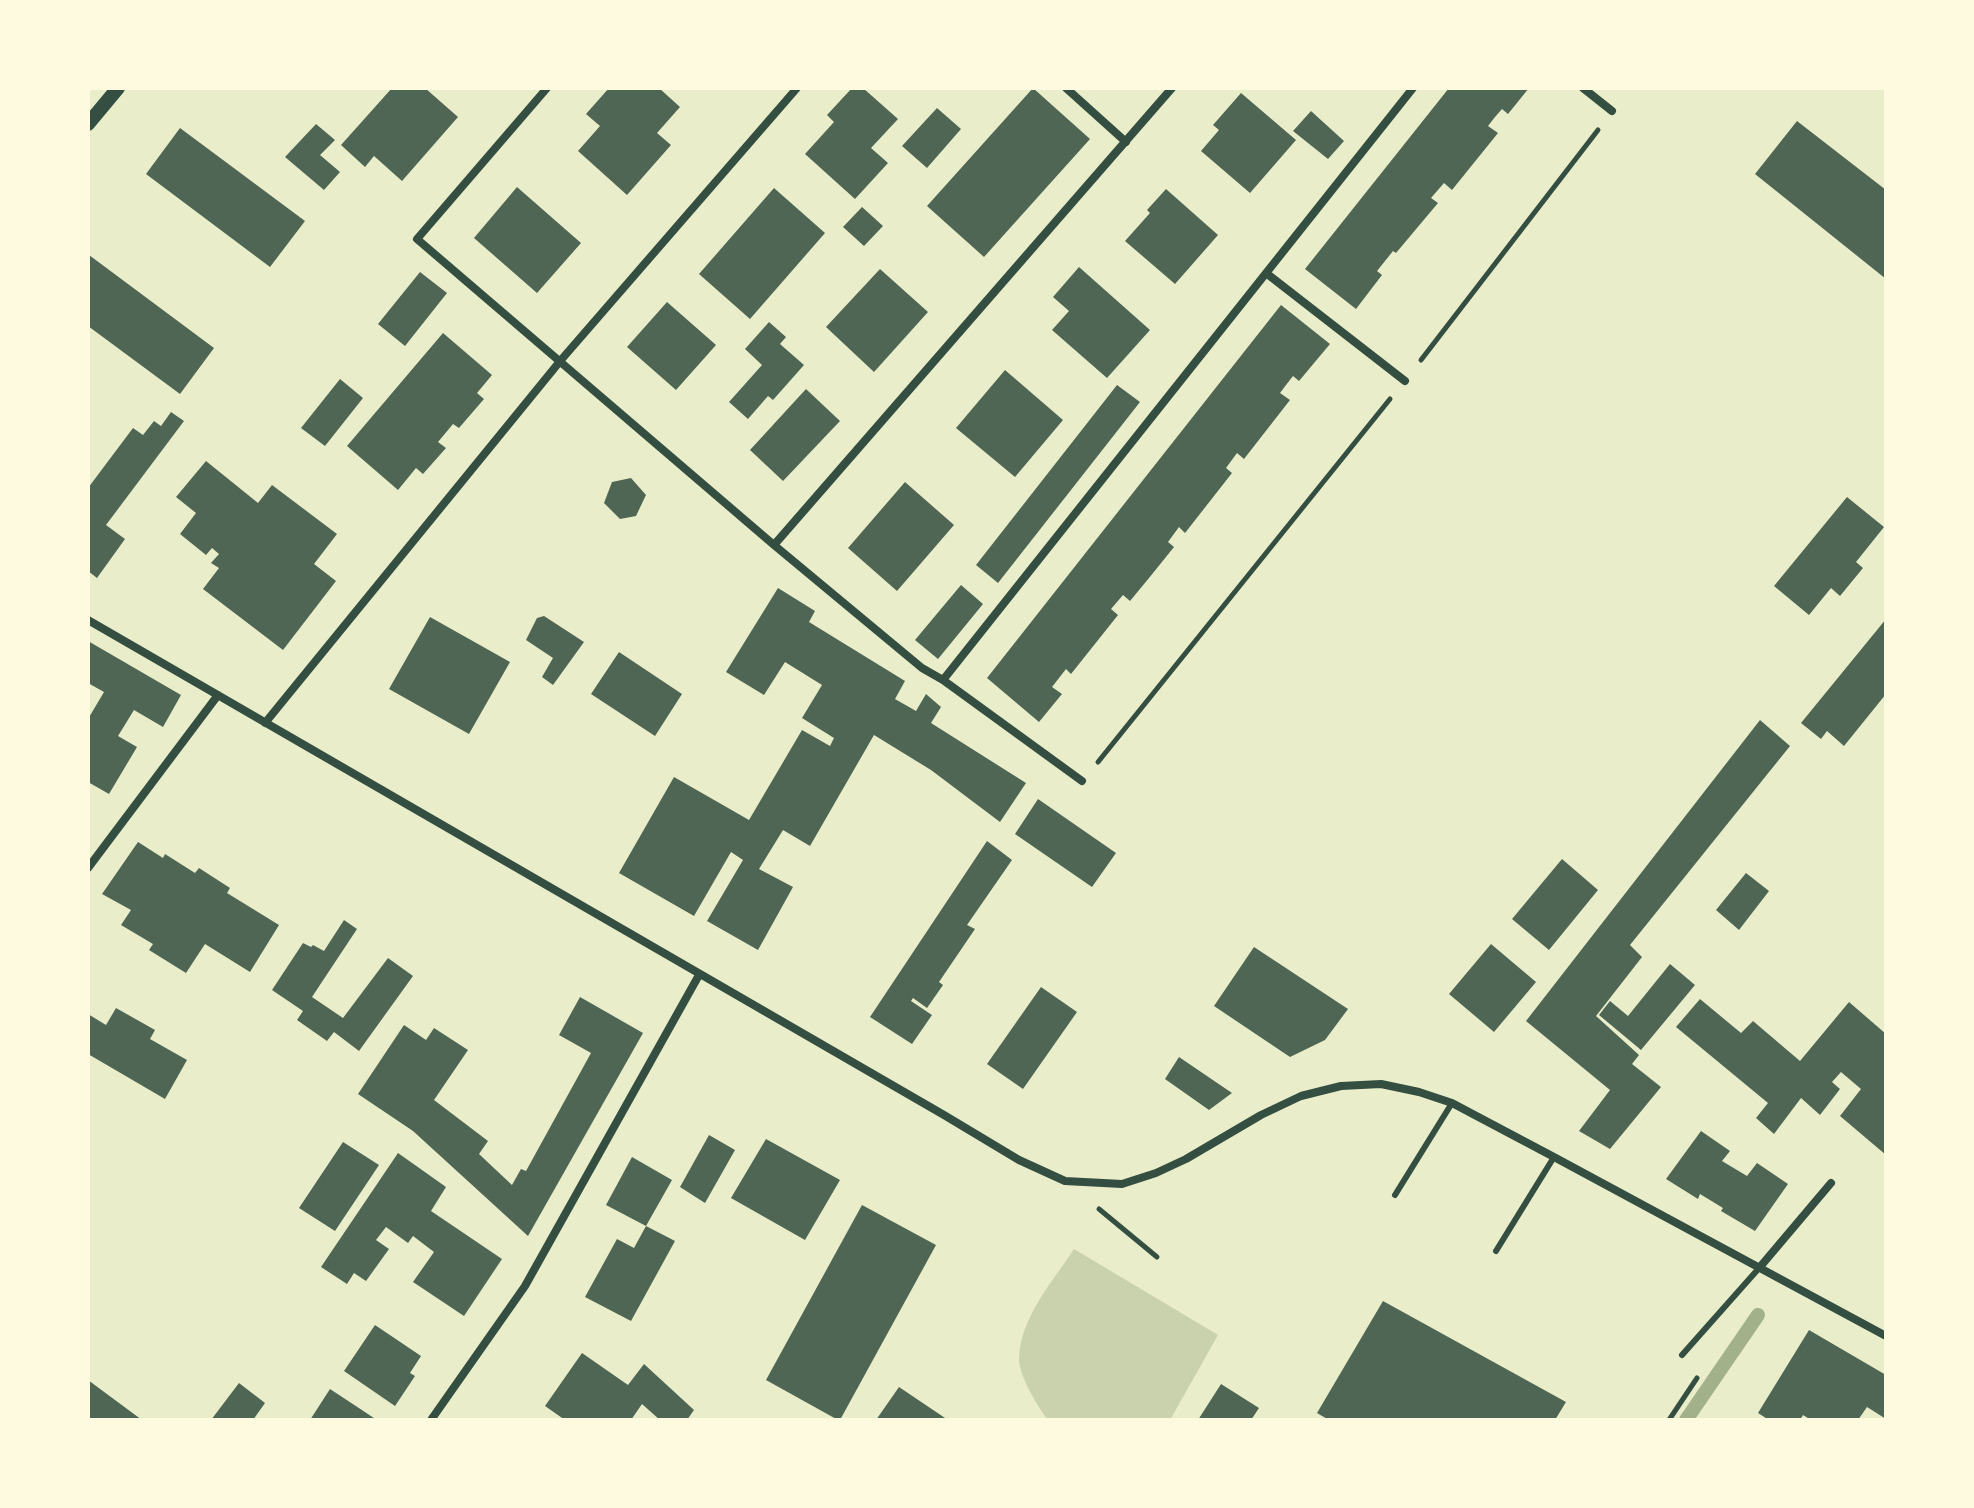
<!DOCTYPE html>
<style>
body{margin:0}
#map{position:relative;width:1974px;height:1508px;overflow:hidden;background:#e9edc9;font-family:"Noto Serif",serif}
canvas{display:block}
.frame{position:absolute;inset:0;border:90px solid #fefae0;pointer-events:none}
</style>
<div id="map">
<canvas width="1974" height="1508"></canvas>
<div class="frame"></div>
</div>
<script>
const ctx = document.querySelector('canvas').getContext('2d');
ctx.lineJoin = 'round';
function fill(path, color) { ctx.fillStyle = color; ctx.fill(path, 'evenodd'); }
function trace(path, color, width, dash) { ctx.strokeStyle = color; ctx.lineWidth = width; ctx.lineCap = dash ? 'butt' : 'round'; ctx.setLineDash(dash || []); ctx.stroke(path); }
fill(new Path2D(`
 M 1074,1249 L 1218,1335 L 1170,1420 L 1048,1420 C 1038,1407 1019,1376 1019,1359 C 1020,1318 1053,1281 1074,1249 Z`), '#cad2ad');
trace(new Path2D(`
 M 1686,1420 L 1758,1315`), '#a3b18a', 14);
fill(new Path2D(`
 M 392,88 L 425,88 L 458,117 L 402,181 L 374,156 L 365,167 L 341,145 Z
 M 609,88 L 659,88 L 680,107 L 657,133 L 671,145 L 627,195 L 578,151 L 600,126 L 586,114 Z
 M 852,88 L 863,88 L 898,119 L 871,148 L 888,163 L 855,199 L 805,154 L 834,122 L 827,115 Z
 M 1033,88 L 1090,139 L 984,257 L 927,206 Z
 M 1449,88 L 1529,88 L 1508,114 L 1502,109 L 1495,117 L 1488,126 L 1498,133 L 1452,190 L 1444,183 L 1431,198 L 1438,203 L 1396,253 L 1393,251 L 1377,271 L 1382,275 L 1356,309 L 1305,269 Z
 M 1241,93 L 1296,140 L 1250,193 L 1201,151 L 1219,130 L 1213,125 Z
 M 937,108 L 961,129 L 927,168 L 902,146 Z
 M 1311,111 L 1344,141 L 1328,159 L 1293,131 Z
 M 1797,121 L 1886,190 L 1886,279 L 1755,174 Z
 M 316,124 L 335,140 L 320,155 L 340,172 L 324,190 L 285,157 Z
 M 180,128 L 305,221 L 270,267 L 146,174 Z
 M 517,187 L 581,243 L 537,293 L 474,238 Z
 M 774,188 L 825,233 L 750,319 L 699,274 Z
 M 1166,189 L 1218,235 L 1175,284 L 1125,241 L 1150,213 L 1147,210 Z
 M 862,207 L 883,226 L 864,246 L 843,227 Z
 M 89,255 L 214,348 L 180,394 L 88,326 Z
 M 1079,267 L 1150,330 L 1107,378 L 1052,330 L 1069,311 L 1053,297 Z
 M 880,269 L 928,312 L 874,372 L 826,327 Z
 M 420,272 L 447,293 L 405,346 L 378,324 Z
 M 667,302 L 716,345 L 676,390 L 627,347 Z
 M 1281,305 L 1330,344 L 1299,381 L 1293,376 L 1286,385 L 1280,393 L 1290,400 L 1244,459 L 1237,453 L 1226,468 L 1232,473 L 1185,533 L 1179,527 L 1168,542 L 1174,547 L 1149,578 L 1130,601 L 1123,595 L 1111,609 L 1118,615 L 1071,674 L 1066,669 L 1052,687 L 1062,694 L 1039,722 L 987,678 Z
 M 769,322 L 786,337 L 780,344 L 804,365 L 773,400 L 768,396 L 748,419 L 729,402 L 762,365 L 745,349 Z
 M 443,333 L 492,375 L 477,393 L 484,399 L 459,428 L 453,424 L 438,442 L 446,448 L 423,474 L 416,468 L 398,490 L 347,446 Z
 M 1005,370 L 1063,420 L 1015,477 L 956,428 Z
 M 340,379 L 363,398 L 325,446 L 301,428 Z
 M 1117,385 L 1140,402 L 998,583 L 976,565 Z
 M 806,389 L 840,421 L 783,481 L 750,450 Z
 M 171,412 L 184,421 L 106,525 L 125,539 L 97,578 L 88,571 L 88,488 L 133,428 L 143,435 L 154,421 L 161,426 Z
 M 206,461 L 258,503 L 272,485 L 337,534 L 314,564 L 336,581 L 283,650 L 203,589 L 219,568 L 211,563 L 219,554 L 212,548 L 206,555 L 180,534 L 196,513 L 176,497 Z
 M 631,478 L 646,495 L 636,516 L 620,519 L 604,503 L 612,482 Z
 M 905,482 L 954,525 L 897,591 L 848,548 Z
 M 1847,497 L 1884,527 L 1856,562 L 1863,568 L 1840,596 L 1831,588 L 1809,615 L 1774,586 Z
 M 961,585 L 983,604 L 938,659 L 915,640 Z
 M 778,588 L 815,611 L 809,622 L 905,681 L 895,699 L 916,711 L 926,694 L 941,707 L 931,723 L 1026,783 L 1000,822 L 931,770 L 874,735 L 810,846 L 783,830 L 759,869 L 793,887 L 758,950 L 707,921 L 743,860 L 731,852 L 694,916 L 619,873 L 674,777 L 749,820 L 802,730 L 830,746 L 834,738 L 802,718 L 822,685 L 785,662 L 764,695 L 726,672 Z
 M 544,616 L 584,642 L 553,685 L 542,677 L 553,658 L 526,640 L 537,618 Z
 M 430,617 L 510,662 L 469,734 L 389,689 Z
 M 1886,619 L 1886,694 L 1844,746 L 1827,731 L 1821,739 L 1801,723 Z
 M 88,641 L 181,695 L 163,727 L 134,710 L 118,736 L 137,747 L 109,794 L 88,782 L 88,719 L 104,692 L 88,683 Z
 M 619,652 L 682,694 L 655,736 L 591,694 Z
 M 1760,720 L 1790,746 L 1630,945 L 1642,957 L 1596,1016 L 1639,1055 L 1632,1064 L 1661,1087 L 1610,1149 L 1579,1131 L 1610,1090 L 1526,1021 Z
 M 1038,799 L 1116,853 L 1092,887 L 1015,834 Z
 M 987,841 L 1012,860 L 967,925 L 975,929 L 939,982 L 943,985 L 927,1008 L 913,998 L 911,1001 L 932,1015 L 912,1044 L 870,1017 Z
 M 138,842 L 163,858 L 165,854 L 195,873 L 199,868 L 230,888 L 227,893 L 279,925 L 250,972 L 205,944 L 186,973 L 149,950 L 153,944 L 121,925 L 131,910 L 102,894 Z
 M 1562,859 L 1598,890 L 1549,950 L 1512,919 Z
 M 1746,873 L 1769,891 L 1739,930 L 1716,910 Z
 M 344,920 L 357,929 L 312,997 L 343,1018 L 388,958 L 413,976 L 359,1051 L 334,1032 L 327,1041 L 297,1020 L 303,1011 L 272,990 L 303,943 L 311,947 L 313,945 L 324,951 Z
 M 1491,944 L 1536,982 L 1494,1032 L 1449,994 Z
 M 1254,947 L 1348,1009 L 1325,1040 L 1290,1057 L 1214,1006 Z
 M 1670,964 L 1695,985 L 1641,1050 L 1599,1015 L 1610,1001 L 1628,1016 Z
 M 1041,987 L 1077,1012 L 1023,1089 L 987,1064 Z
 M 580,997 L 643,1033 L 528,1236 L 413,1131 L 358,1094 L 404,1025 L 426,1040 L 434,1028 L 468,1050 L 434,1100 L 488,1141 L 479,1154 L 512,1185 L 521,1169 L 526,1171 L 591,1053 L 559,1035 Z
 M 1700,999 L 1741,1033 L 1753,1021 L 1800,1061 L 1849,1002 L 1886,1034 L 1886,1155 L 1840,1116 L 1861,1089 L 1841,1072 L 1832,1082 L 1840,1089 L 1820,1115 L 1801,1098 L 1774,1134 L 1756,1118 L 1768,1103 L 1676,1027 Z
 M 116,1008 L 155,1030 L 150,1039 L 187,1060 L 165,1099 L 88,1054 L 88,1014 L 106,1025 Z
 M 1179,1057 L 1232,1093 L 1209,1110 L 1165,1079 Z
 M 1701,1131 L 1730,1151 L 1722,1161 L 1747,1176 L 1757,1163 L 1788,1184 L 1755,1231 L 1721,1211 L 1723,1208 L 1700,1194 L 1698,1199 L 1666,1179 Z
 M 709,1135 L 735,1150 L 705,1203 L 680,1187 Z
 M 766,1139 L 840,1180 L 805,1240 L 731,1198 Z
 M 343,1142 L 379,1165 L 335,1231 L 299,1208 Z
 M 398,1153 L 446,1187 L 431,1211 L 502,1259 L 464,1316 L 413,1282 L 434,1252 L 413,1236 L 408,1243 L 386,1227 L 376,1240 L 389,1249 L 366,1281 L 354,1273 L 347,1284 L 321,1267 Z
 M 632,1157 L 672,1180 L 646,1226 L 606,1205 Z
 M 862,1205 L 936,1245 L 840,1420 L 838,1420 L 766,1380 Z
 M 646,1226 L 675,1241 L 631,1321 L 585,1297 L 617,1239 L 634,1248 Z
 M 1383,1301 L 1566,1402 L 1555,1420 L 1329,1420 L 1317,1413 Z
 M 375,1325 L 421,1356 L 410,1373 L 415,1376 L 395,1406 L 344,1371 Z
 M 1809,1330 L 1886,1375 L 1886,1419 L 1867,1407 L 1858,1420 L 1811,1420 L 1803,1415 L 1800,1420 L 1769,1420 L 1758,1413 Z
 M 582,1353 L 628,1385 L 644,1364 L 694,1410 L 687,1420 L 660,1420 L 642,1404 L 631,1420 L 565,1420 L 545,1406 Z
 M 88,1380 L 142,1420 L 88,1420 Z
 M 239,1383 L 265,1403 L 253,1420 L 211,1420 Z
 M 1221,1384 L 1259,1408 L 1251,1420 L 1198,1420 Z
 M 899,1387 L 948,1420 L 876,1420 Z
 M 330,1389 L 377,1420 L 310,1420 Z`), '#4f6655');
trace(new Path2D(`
 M 1421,360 L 1598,130
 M 1098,762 L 1390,399
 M 1099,1209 L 1157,1257
 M 1669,1420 L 1697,1378`), '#344e41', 5);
trace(new Path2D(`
 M 1395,1195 L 1452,1103
 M 1496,1251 L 1554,1157
 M 1682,1355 L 1760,1267`), '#344e41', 6);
trace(new Path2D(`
 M 547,88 L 417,239 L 774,545 L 922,668 L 943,680 L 1082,781
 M 1066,88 L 1126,142
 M 1583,88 L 1612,111
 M 1266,273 L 1405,381
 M 774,545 L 1172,88
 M 88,620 L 944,1115 L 1019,1160 L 1065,1181 L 1122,1184 L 1156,1173 L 1186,1159 L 1261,1115 L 1301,1096 L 1341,1086 L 1381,1084 L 1419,1092 L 1452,1103 L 1554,1157 L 1886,1336
 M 943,680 L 1413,88
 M 265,723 L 561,360 L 797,88
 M 88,868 L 218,695
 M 1760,1267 L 1831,1183
 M 431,1420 L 525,1286 L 699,975`), '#344e41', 8);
trace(new Path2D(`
 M 88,124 L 118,88`), '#344e41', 14);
</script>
